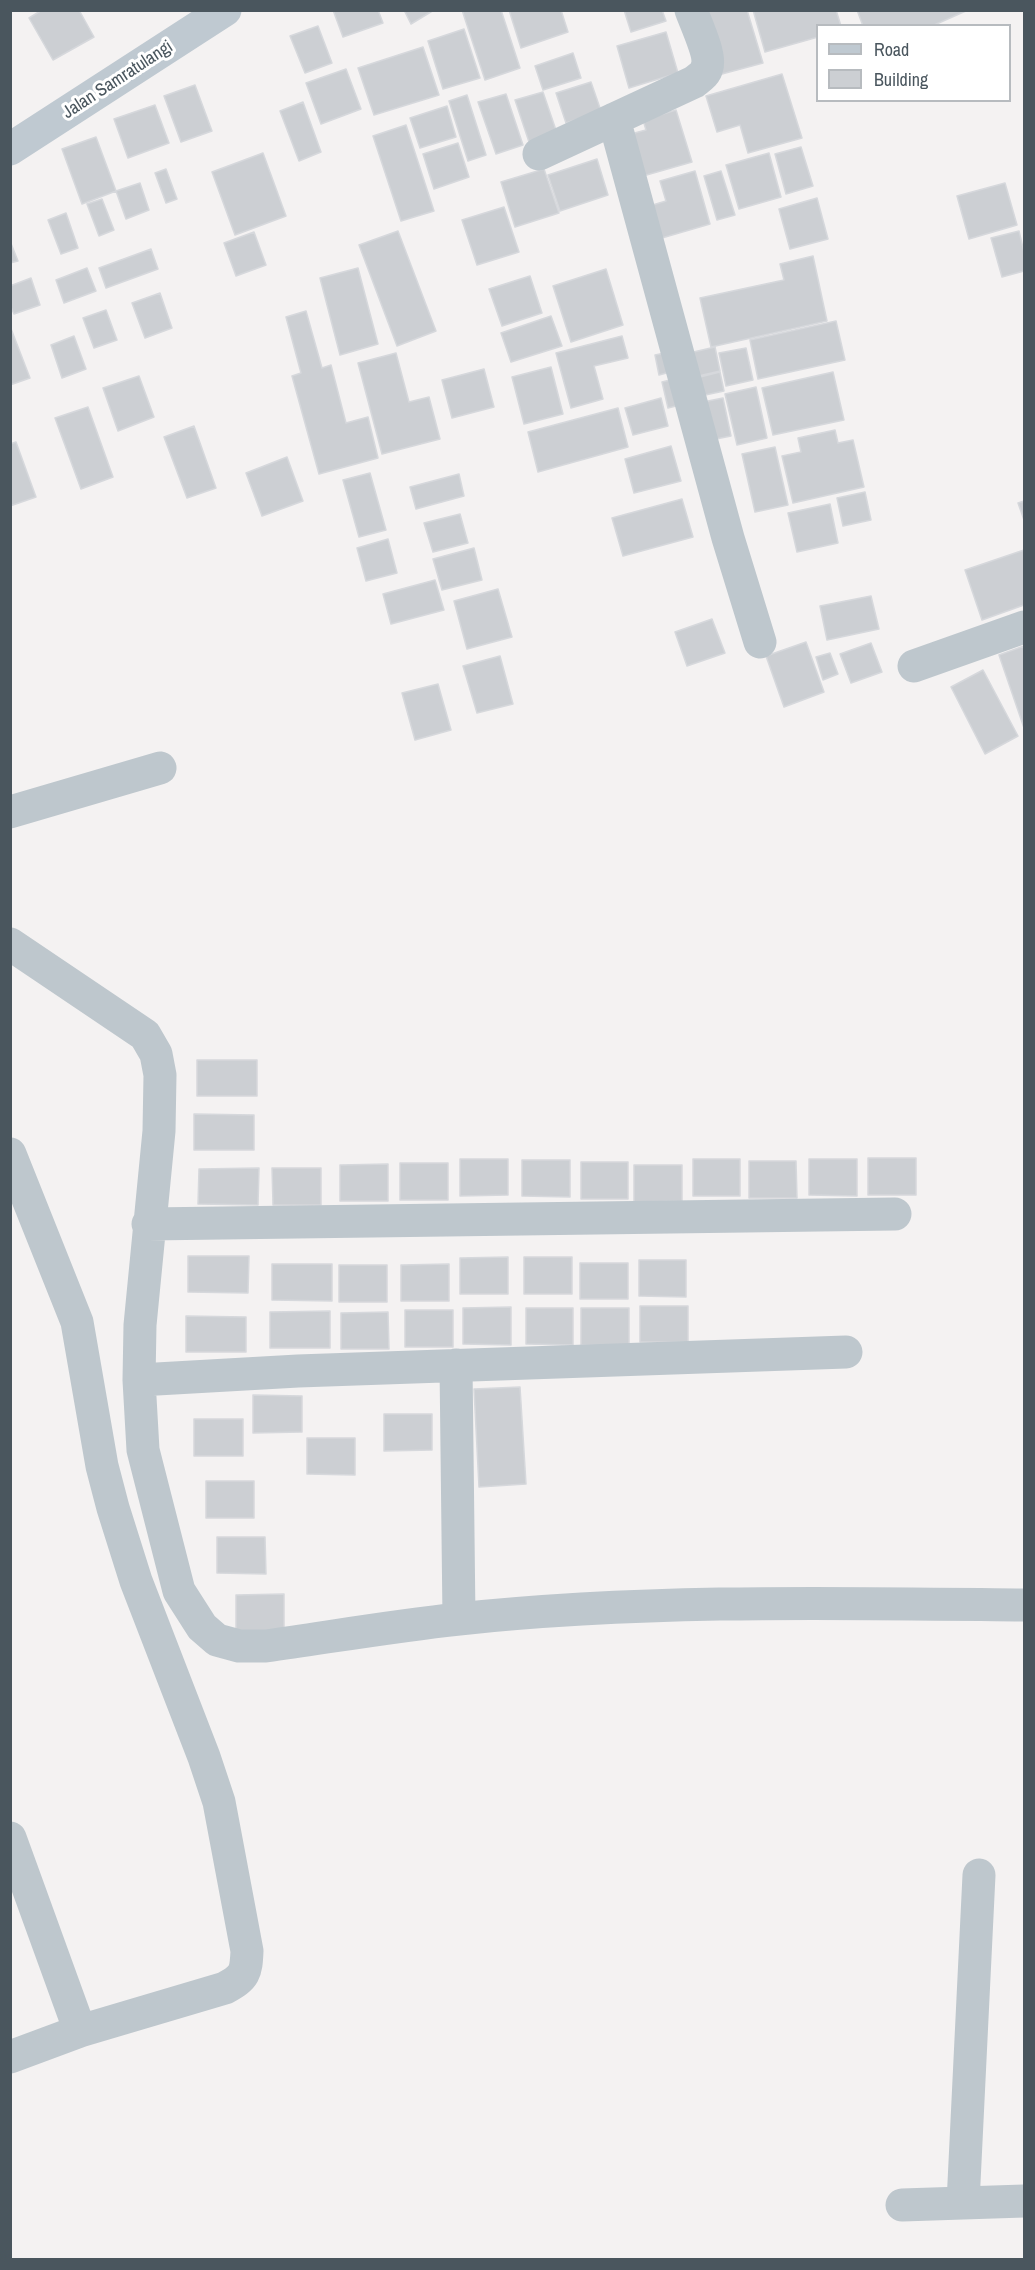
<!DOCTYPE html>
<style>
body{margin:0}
#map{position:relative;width:1035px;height:2270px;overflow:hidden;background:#f4f2f2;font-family:"Archivo Narrow",sans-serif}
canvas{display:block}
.frame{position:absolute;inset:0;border:12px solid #4a565e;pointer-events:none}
.legend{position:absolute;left:816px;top:24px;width:195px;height:78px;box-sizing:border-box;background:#fff;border:2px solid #b7bbbf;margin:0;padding:8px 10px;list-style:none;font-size:18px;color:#4a565e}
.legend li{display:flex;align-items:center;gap:12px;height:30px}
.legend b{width:30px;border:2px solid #b7bbbf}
</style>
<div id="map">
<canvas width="1035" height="2270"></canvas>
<div class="frame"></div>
<ul class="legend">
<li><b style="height:8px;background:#bfc9d1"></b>Road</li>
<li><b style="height:16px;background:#cccfd3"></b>Building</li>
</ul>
</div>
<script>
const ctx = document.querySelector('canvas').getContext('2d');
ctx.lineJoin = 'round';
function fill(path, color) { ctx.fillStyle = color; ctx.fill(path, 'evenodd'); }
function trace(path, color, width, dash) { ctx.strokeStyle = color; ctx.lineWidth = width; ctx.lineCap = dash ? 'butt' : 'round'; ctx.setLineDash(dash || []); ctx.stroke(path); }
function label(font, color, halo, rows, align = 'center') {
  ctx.font = font + ' "Archivo Narrow",sans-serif'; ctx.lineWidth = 6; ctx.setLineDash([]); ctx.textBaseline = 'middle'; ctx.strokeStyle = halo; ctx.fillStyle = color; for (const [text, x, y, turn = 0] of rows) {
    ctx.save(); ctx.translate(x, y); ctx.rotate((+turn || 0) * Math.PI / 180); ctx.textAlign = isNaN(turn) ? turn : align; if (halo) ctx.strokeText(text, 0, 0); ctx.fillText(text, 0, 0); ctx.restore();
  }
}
const building = new Path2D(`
 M 42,10 L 79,10 L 94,37 L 53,60 L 29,18 Z
 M 333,10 L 378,10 L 383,23 L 343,37 Z
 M 404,10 L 434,10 L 411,24 Z
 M 462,10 L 501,10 L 520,68 L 485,80 Z
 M 509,10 L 561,10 L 568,32 L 521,48 Z
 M 624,10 L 662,10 L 666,21 L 631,32 Z
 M 704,10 L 747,10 L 763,63 L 722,74 Z
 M 753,10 L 836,10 L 841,26 L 818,26 L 818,37 L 765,52 Z
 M 857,10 L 968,10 L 932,26 L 863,26 Z
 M 318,26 L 332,63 L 305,73 L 290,36 Z
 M 464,29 L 480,78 L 443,89 L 428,41 Z
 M 666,32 L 678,73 L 629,88 L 617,46 Z
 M 423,47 L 439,95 L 374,115 L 358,68 Z
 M 573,53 L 581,78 L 543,90 L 535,66 Z
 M 346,69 L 361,109 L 321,124 L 306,83 Z
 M 782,74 L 802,138 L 748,153 L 740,125 L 717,132 L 706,96 Z
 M 591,82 L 601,111 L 566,123 L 556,93 Z
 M 195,85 L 212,131 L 181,142 L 164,96 Z
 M 543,92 L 559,139 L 531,148 L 515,100 Z
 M 506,94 L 523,145 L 496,154 L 478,102 Z
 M 467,95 L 486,155 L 468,161 L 449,101 Z
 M 303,102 L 321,152 L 299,161 L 280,111 Z
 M 155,105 L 169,143 L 128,158 L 114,119 Z
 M 447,106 L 456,137 L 420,148 L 410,118 Z
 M 676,110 L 692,162 L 636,178 L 623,136 L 646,130 L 643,120 Z
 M 406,125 L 434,211 L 401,221 L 373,136 Z
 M 96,137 L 116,191 L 82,204 L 62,149 Z
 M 458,143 L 469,177 L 434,189 L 423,154 Z
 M 801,147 L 813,186 L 786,194 L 775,154 Z
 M 263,153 L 286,216 L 235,235 L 212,172 Z
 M 769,153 L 781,197 L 739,209 L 726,165 Z
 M 597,159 L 608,195 L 560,211 L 548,175 Z
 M 166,169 L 177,199 L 166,203 L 155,173 Z
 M 544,169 L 559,213 L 515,227 L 501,182 Z
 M 695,171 L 710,224 L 655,240 L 646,207 L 666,201 L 660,181 Z
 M 721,171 L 735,215 L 717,220 L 704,176 Z
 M 140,183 L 149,210 L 126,219 L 116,191 Z
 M 1005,183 L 1017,225 L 969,239 L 957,196 Z
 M 817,198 L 828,239 L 790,249 L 779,209 Z
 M 102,199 L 114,230 L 99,236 L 87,204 Z
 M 504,207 L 519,252 L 477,265 L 462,220 Z
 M 66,213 L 78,248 L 61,254 L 48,220 Z
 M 398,231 L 436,331 L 397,346 L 359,245 Z
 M 1019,231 L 1024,252 L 1024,271 L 1002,277 L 991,238 Z
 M 254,232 L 266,265 L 236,276 L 224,243 Z
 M 10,241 L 18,261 L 10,263 Z
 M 151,249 L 158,269 L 106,288 L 99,268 Z
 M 813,256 L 827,321 L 711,347 L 700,298 L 784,280 L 780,264 Z
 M 87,268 L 96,291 L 64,303 L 56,280 Z
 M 358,268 L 378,344 L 340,355 L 320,278 Z
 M 606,269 L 623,325 L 571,342 L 553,286 Z
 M 530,276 L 542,313 L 502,326 L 489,289 Z
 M 31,278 L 40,305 L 14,314 L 10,305 L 10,286 Z
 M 160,293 L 172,328 L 145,338 L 132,303 Z
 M 106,310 L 117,340 L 94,348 L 83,318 Z
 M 306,311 L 322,368 L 331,365 L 346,423 L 368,417 L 378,458 L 319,474 L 292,376 L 301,373 L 286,317 Z
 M 551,316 L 562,346 L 511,362 L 501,333 Z
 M 836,321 L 845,360 L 758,379 L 750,340 Z
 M 10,326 L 30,378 L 10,385 Z
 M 74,336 L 86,369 L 62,378 L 51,345 Z
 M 622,336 L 628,358 L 594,366 L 603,399 L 571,408 L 556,353 Z
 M 715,347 L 720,371 L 690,378 L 685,354 Z
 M 746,348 L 753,380 L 726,386 L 719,353 Z
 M 674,351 L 678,370 L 659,375 L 655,355 Z
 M 396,353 L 409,402 L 429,397 L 440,439 L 382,454 L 358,363 Z
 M 551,367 L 563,414 L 524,424 L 512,377 Z
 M 484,369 L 494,407 L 452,418 L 442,380 Z
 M 720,372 L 724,391 L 696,397 L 692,379 Z
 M 833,372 L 844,420 L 773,435 L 762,388 Z
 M 139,376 L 154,417 L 118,431 L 103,388 Z
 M 682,377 L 688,403 L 668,408 L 662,382 Z
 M 756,387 L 767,438 L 737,445 L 725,394 Z
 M 661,398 L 668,426 L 633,435 L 625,408 Z
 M 723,398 L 731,436 L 706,441 L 698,403 Z
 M 88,407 L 113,477 L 81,489 L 55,418 Z
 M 618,408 L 628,447 L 538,472 L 528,432 Z
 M 194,426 L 216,488 L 187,498 L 164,437 Z
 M 835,430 L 838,443 L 853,440 L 864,487 L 793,503 L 782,456 L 801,452 L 798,438 Z
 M 16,442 L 36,497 L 10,506 L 10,444 Z
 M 671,446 L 681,481 L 634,493 L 625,459 Z
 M 775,447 L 788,505 L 755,512 L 742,454 Z
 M 287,457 L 303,501 L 262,516 L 246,473 Z
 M 370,473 L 386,530 L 359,537 L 343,480 Z
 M 459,474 L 464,496 L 416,509 L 410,487 Z
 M 865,492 L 871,520 L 843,526 L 837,498 Z
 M 682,499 L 693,537 L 623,556 L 612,518 Z
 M 1024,501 L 1024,520 L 1018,503 Z
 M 830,504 L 838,543 L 797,552 L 788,513 Z
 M 460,514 L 468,543 L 433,552 L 424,523 Z
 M 388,539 L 397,573 L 366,581 L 357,548 Z
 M 474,548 L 482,580 L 442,590 L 433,559 Z
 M 1024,550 L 1024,605 L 982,620 L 965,570 Z
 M 435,580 L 444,610 L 391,624 L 383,594 Z
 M 498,589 L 512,637 L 467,649 L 454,601 Z
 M 871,596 L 879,629 L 827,640 L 820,606 Z
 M 712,619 L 725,653 L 687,666 L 675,632 Z
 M 806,642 L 824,692 L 784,707 L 766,656 Z
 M 871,643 L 882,672 L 851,683 L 840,654 Z
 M 1024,646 L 1024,728 L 999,655 Z
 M 830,653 L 838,674 L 823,680 L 816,657 Z
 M 500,656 L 513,704 L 477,713 L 463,666 Z
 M 983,670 L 1018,736 L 985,754 L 951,687 Z
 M 438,684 L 451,730 L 415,740 L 402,693 Z
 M 197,1060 L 257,1060 L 257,1096 L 197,1096 Z
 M 194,1114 L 254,1115 L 254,1150 L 194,1150 Z
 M 868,1158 L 916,1158 L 916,1195 L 868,1195 Z
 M 460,1159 L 508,1159 L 508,1195 L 460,1196 Z
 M 693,1159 L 740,1159 L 740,1196 L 693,1196 Z
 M 809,1159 L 857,1159 L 857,1196 L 809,1195 Z
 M 522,1160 L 570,1160 L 570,1197 L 522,1196 Z
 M 749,1161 L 796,1161 L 797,1198 L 749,1198 Z
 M 581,1162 L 628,1162 L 628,1199 L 581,1199 Z
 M 400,1163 L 448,1163 L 448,1200 L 400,1200 Z
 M 388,1164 L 388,1201 L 340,1201 L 340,1165 Z
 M 634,1165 L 682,1165 L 682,1201 L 634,1202 Z
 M 259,1168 L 258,1205 L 198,1204 L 199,1169 Z
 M 272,1168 L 321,1168 L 321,1205 L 273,1205 Z
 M 188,1256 L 249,1256 L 248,1293 L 188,1292 Z
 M 508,1257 L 508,1294 L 460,1294 L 460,1258 Z
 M 524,1257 L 572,1257 L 572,1294 L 524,1294 Z
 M 639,1260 L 686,1260 L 686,1297 L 639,1296 Z
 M 580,1263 L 628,1263 L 628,1299 L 580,1299 Z
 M 272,1264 L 332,1264 L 332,1301 L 272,1300 Z
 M 449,1264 L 449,1301 L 401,1301 L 401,1265 Z
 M 339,1265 L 387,1265 L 387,1302 L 339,1302 Z
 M 640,1306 L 688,1306 L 688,1342 L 640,1342 Z
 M 511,1307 L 511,1345 L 463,1344 L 463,1308 Z
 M 526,1308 L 573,1308 L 573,1345 L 526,1344 Z
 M 581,1308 L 629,1308 L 629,1345 L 581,1345 Z
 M 405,1310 L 453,1310 L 453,1347 L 405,1347 Z
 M 330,1311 L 330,1348 L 270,1348 L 270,1312 Z
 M 388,1312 L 389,1349 L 341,1349 L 341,1313 Z
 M 186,1316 L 246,1317 L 246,1352 L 186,1352 Z
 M 520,1387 L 526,1484 L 479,1487 L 474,1389 Z
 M 253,1395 L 302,1396 L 302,1432 L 253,1433 Z
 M 384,1414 L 432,1414 L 432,1450 L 384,1451 Z
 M 194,1419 L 243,1419 L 243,1456 L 194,1456 Z
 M 307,1438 L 355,1438 L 355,1475 L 307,1474 Z
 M 206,1481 L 254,1481 L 254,1518 L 206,1518 Z
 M 217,1537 L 265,1537 L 266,1574 L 217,1573 Z
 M 284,1594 L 284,1632 L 236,1631 L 236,1595 Z`);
fill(building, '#cccfd3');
trace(building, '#d6d8dc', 1.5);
trace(new Path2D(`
 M 614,119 L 728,538 L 760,642
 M 539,154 L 694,82 C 699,78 706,74 707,67 C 711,55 696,24 691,10
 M 914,666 L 1024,627
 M 10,812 L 160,768
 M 10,944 L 145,1035 L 156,1054 L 160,1075 L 159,1131 L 140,1325 L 139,1380 L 143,1450 L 179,1591 L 202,1627 L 217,1640 L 239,1646 L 266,1646 C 330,1637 394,1626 459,1619 C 646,1599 836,1603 1024,1605
 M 10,1154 L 77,1322 L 102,1466 L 113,1508 L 136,1581 L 204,1757 L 219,1802 L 247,1951 C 246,1973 245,1977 225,1988 L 80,2031 L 10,2057
 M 148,1224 L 895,1214
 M 456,1365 L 459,1619
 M 139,1380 L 298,1371 L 846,1352
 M 10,1838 L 80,2031
 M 963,2203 L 979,1875
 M 902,2205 L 1024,2201`), '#bec7cd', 33);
trace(new Path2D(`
 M 10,149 L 225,10`), '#bfc9d1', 33);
label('18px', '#4a565e', '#fff', [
 ["Jalan Samratulangi",118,80,-33]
]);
</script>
